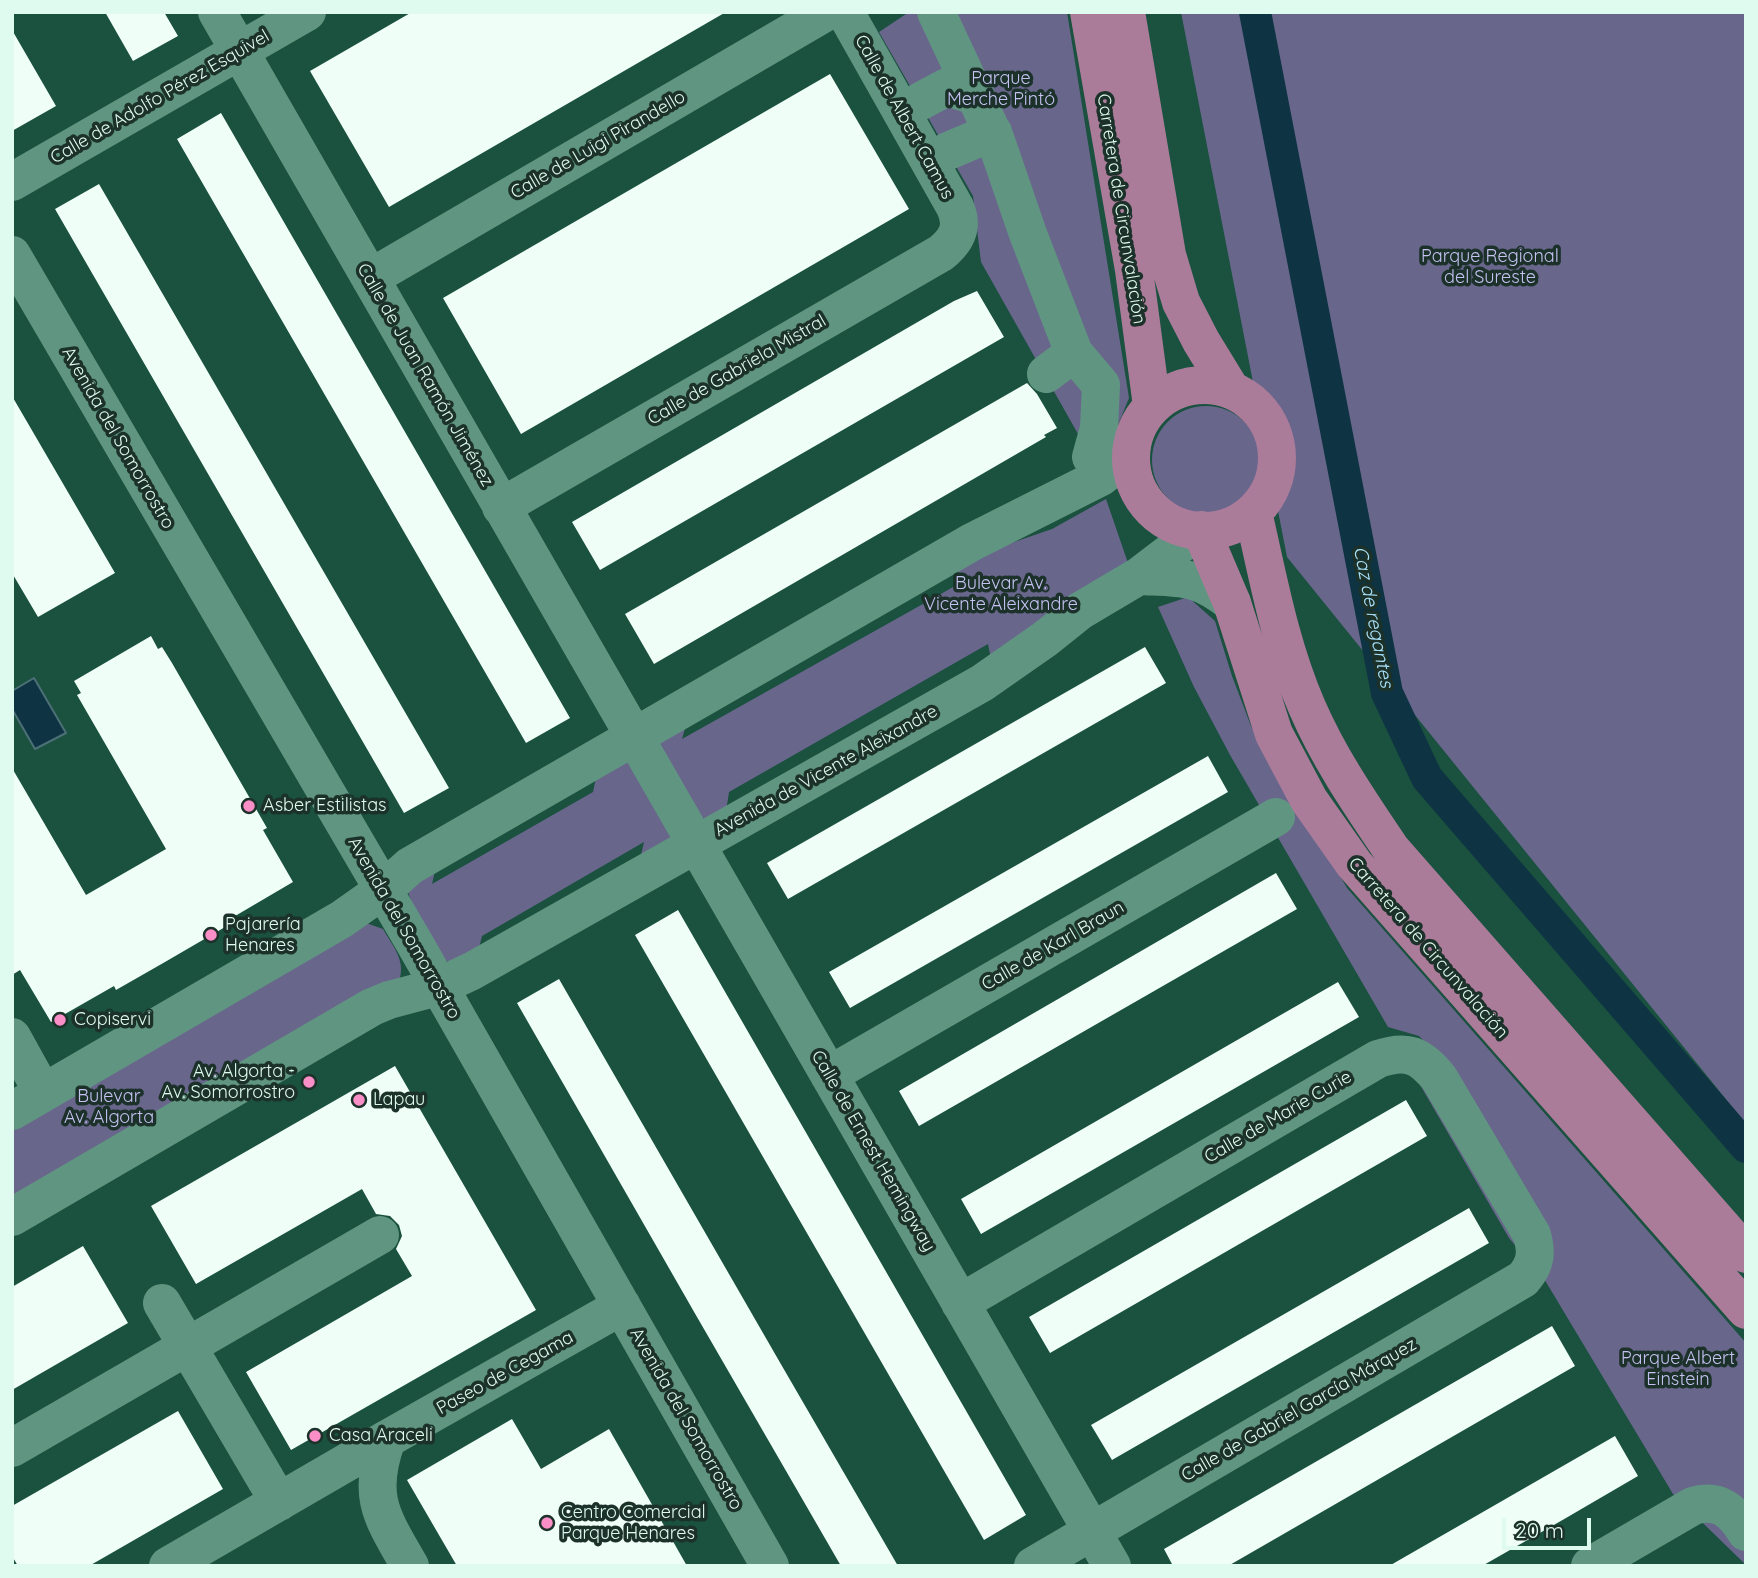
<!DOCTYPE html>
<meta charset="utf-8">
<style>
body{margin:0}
#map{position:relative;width:1758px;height:1578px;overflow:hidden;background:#1a513f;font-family:Quicksand,sans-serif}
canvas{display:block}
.frame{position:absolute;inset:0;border:14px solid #dffbef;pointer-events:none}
.scale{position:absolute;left:1502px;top:1518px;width:89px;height:32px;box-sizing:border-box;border:4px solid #dffbef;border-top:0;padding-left:9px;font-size:21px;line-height:24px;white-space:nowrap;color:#dffbef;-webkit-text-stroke:5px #1b3129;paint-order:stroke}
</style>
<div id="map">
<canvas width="1758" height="1578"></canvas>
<div class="frame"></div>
<div class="scale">20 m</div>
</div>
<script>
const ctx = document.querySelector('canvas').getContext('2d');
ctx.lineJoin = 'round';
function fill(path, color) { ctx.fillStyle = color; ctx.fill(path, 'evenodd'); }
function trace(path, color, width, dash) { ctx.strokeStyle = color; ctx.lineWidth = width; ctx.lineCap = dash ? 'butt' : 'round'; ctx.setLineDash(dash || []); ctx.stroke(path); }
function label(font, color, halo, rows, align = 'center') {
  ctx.font = font + ' Quicksand,sans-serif'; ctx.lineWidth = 7; ctx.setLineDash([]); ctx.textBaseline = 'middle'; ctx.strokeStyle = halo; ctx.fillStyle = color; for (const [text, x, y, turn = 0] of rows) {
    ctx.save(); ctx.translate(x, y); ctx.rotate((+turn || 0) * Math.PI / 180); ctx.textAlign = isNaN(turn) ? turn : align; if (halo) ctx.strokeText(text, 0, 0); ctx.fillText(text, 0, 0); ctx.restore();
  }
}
fill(new Path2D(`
 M 909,12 L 1067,12 L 1129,398 L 1113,437 L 1091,457 L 981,262 L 973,196 L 879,32 Z
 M 1181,12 L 1746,12 L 1746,1124 L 1287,557 Z
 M1152 460a54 54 0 1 1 108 0a54 54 0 1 1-108 0Z
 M 1106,499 L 1128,563 L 992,664 L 988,644 L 729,792 L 725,818 L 701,818 L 659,744 L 689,714 L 682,739 L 955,586 L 962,560 L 1052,529 Z
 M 1188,597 L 1215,621 L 1232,676 L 1251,726 L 1347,888 L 1746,1343 L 1746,1565 L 1673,1494 L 1546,1282 L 1509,1238 L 1419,1083 L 1440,1057 L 1419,1036 L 1388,1027 L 1230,755 L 1194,687 L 1158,607 Z
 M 625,758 L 669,833 L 672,841 L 638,868 L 644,842 L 482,936 L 476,960 L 451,964 L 444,959 L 413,906 L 408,892 L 437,862 L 432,884 L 593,792 L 599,764 Z
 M 366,923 L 383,929 C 392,945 405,959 400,978 L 12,1204 L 12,1122 Z`), '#69668c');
const water = new Path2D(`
 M 34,678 L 66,733 L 35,749 L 12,709 L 12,691 Z`);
fill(water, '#0e3443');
trace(water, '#4d7077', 2);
trace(new Path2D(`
 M 1255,12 L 1387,693 L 1427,778 L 1746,1147`), '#0e3443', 32);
fill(new Path2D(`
 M 105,12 L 164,12 L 178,36 L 133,61 Z
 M 412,12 L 726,12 L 389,207 L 310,71 Z
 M 12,30 L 56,106 L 12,131 Z
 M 830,74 L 909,209 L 521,434 L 443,298 Z
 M 221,113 L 570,718 L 526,743 L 177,139 Z
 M 99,184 L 449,788 L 404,813 L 55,209 Z
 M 977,291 L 1004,337 L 600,570 L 572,522 L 954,301 Z
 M 1027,383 L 1037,394 L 1057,428 L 1044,435 L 1046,437 L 654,664 L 625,614 Z
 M 12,396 L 115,573 L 38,617 L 12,573 Z
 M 151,636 L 158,649 L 162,647 L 172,663 L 267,828 L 263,830 L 293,882 L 230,919 L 232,923 L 165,962 L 116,990 L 114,986 L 51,1022 L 20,970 L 12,975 L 12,768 L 86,895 L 166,849 L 77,695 L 81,693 L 74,681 Z
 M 1145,647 L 1166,683 L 788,899 L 767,863 Z
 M 1208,756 L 1228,792 L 850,1008 L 829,972 Z
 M 1276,873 L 1297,909 L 919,1126 L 899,1091 Z
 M 678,910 L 1026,1515 L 984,1540 L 635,935 Z
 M 559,979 L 782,1366 L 898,1566 L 841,1566 L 697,1317 L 517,1003 Z
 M 1338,982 L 1359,1017 L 981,1234 L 961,1199 Z
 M 395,1066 L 536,1310 L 291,1450 L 246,1372 L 412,1276 L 396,1249 L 402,1236 L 399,1225 L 390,1216 L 376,1214 L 362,1189 L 196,1284 L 151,1206 Z
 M 1406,1100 L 1427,1136 L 1050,1353 L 1029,1317 Z
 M 1469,1208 L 1489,1243 L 1112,1460 L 1091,1425 Z
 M 83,1246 L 128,1323 L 12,1390 L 12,1287 Z
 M 1552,1326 L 1575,1366 L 1228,1566 L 1173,1566 L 1164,1549 Z
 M 178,1411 L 223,1489 L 89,1566 L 18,1566 L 12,1556 L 12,1506 Z
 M 512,1419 L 541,1469 L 609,1429 L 687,1566 L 457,1566 L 407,1480 Z
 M 1615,1436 L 1638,1476 L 1566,1518 L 1482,1566 L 1389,1566 Z`), '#f0fef8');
trace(new Path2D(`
 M 217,12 L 1112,1566
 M 936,12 L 995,138 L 1028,234 L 1074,353 L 1101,385 L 1099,428 L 1091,457
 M 919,102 L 947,87 L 976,96
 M 948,151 L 993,132
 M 12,182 L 307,12
 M 12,255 L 415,944 L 770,1566
 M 370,278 L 826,12
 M 1046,374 L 1074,353
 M 501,507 L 941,253 C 957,240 964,227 955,207 L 845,12
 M 1139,576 C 1182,578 1197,575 1232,603
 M 12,1037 L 43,1093
 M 829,1075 L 1276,817
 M 12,1111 L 342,919 L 383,890 L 410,866 L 972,542 L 1101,477 L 1117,464 L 1132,444
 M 12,1217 L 372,1007 L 389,1000 L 438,987 L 472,971 L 982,683 L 1045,639 L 1080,611 L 1139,576 L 1198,531
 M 162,1303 L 279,1502
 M 960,1303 L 1378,1059 C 1407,1049 1420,1055 1439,1078 L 1532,1235 C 1537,1253 1536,1264 1523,1279 L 1033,1566
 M 12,1448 L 380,1235
 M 168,1566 L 387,1439
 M 410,1566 C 382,1517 366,1497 387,1439 L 622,1306
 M 1590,1566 L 1693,1506 C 1719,1498 1733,1511 1746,1532`), '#609681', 38);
trace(new Path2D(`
 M 1089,12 L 1134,270 L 1152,406
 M 1126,12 L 1167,255 L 1181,302 L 1201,341 L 1231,390
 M1131 458a73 73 0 1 1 146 0a73 73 0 1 1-146 0Z
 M 1253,512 C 1268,577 1280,645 1307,707 C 1329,758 1360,803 1391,849 L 1746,1254
 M 1201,530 L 1232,603 L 1274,734 L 1309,800 L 1354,864 L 1746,1310`), '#aa7c99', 38);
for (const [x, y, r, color] of [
 [249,806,7,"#fa8fc8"],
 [211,935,7,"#fa8fc8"],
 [60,1020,7,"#fa8fc8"],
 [309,1082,7,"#fa8fc8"],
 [359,1100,7,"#fa8fc8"],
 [315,1436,7,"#fa8fc8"],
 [547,1523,7,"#fa8fc8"]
]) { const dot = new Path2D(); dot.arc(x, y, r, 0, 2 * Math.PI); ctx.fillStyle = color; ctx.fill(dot); trace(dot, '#1b3129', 2.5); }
label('18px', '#c5c2f2', '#1b3129', [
 ["Parque",1001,79],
 ["Merche Pintó",1001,100],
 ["Parque Regional",1490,257],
 ["del Sureste",1490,278],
 ["Bulevar Av.",1001,584],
 ["Vicente Aleixandre",1001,605],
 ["Bulevar",109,1097],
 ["Av. Algorta",109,1118],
 ["Parque Albert",1678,1359],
 ["Einstein",1678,1380]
]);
label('18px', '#dffbef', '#1b3129', [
 ["Calle de Adolfo Pérez Esquivel",160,97,-30],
 ["Calle de Albert Camus",904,117,61],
 ["Calle de Luigi Pirandello",598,145,-30],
 ["Carretera de Circunvalación",1121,209,81],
 ["Calle de Gabriela Mistral",737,370,-30],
 ["Calle de Juan Ramón Jiménez",425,375,60],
 ["Avenida del Somorrostro",118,438,60],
 ["Avenida de Vicente Aleixandre",826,771,-29],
 ["Avenida del Somorrostro",404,928,60],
 ["Calle de Karl Braun",1053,946,-30],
 ["Carretera de Circunvalación",1428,948,49],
 ["Calle de Marie Curie",1278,1117,-30],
 ["Calle de Ernest Hemingway",873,1151,60],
 ["Paseo de Cegama",505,1373,-29],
 ["Calle de Gabriel García Márquez",1299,1410,-30],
 ["Avenida del Somorrostro",686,1419,60]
]);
label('18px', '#dffbef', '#1b3129', [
 ["Asber Estilistas",263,806],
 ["Pajarería",225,925],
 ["Henares",225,946],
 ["Copiservi",74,1020],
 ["Av. Algorta -",295,1072,"right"],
 ["Av. Somorrostro",295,1093,"right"],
 ["Lapau",373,1100],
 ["Casa Araceli",329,1436],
 ["Centro Comercial",561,1513],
 ["Parque Henares",561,1534]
], 'left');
label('italic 19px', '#ace4fd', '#1b3129', [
 ["Caz de regantes",1373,617,79]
]);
</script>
